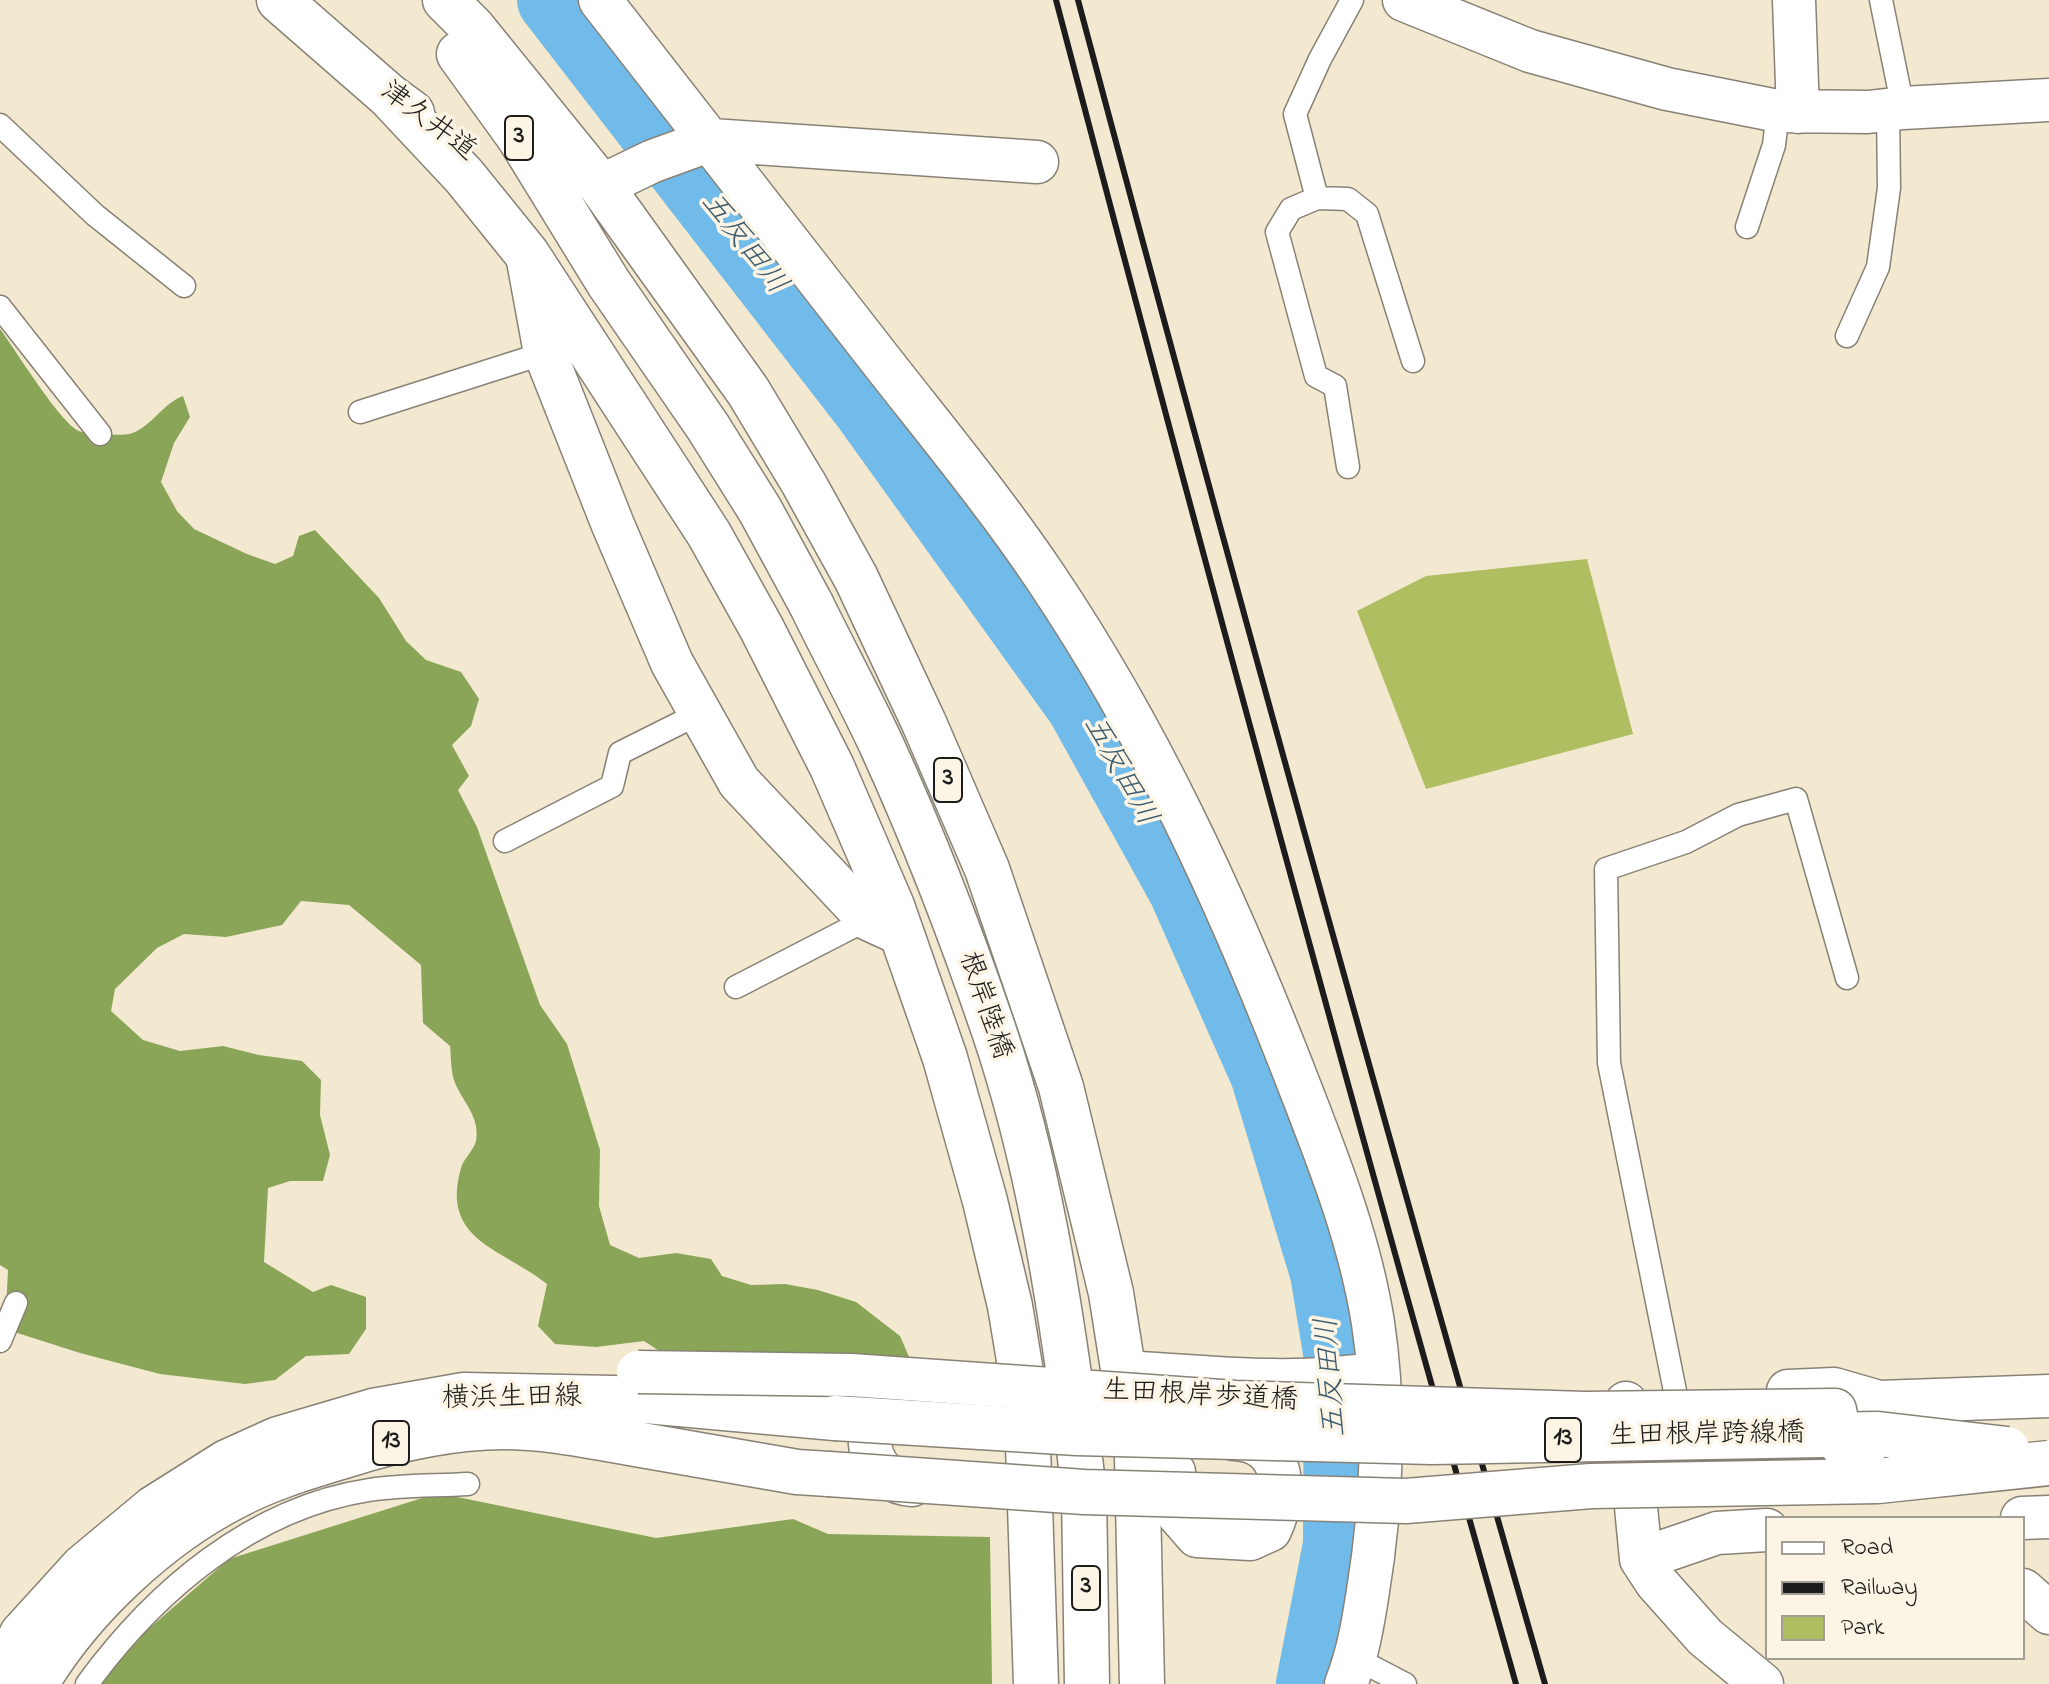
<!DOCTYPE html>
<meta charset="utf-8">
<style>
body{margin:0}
#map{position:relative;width:2049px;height:1684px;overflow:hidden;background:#f3e9d0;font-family:"Indie Flower",sans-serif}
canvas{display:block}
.legend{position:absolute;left:1765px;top:1516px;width:260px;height:144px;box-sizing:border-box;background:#fcf5e5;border:2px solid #a29e95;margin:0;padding:10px 14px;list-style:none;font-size:24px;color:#1c1c1c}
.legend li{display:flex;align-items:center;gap:16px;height:40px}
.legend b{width:40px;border:2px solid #a29e95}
</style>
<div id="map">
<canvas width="2049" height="1684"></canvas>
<ul class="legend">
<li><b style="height:10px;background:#fff"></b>Road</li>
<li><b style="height:10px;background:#1c1c1c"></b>Railway</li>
<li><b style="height:22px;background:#aebe61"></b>Park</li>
</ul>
</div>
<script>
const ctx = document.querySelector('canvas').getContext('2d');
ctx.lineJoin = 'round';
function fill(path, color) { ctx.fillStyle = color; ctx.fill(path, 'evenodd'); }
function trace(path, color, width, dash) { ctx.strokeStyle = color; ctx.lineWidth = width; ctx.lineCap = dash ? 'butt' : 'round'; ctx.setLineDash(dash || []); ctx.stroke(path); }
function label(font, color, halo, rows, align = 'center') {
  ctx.font = font + ' "Indie Flower","Klee One",sans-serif'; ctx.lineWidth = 7; ctx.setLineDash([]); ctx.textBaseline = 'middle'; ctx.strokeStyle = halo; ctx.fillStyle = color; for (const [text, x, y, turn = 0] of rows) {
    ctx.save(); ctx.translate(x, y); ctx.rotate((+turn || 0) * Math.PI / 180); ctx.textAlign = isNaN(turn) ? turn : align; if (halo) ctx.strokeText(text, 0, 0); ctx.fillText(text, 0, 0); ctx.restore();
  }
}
fill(new Path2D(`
 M 1587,559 L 1633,734 L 1426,789 L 1357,611 L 1426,576 Z`), '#aebe61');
fill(new Path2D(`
 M 0,329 C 15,349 60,423 79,431 C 85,434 123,436 129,434 C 149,430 163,403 183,396 L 190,417 L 174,443 L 161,482 L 177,511 L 194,529 L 247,554 L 275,564 L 293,556 L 299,536 L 315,530 L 379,598 L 406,641 L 426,660 L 461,672 L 479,699 L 471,726 L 452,745 L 469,776 L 458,790 L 477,827 L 540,1005 L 567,1044 L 600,1150 L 599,1206 L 610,1245 L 639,1258 L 676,1253 L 711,1259 L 722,1276 L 751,1285 L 785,1284 L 818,1290 L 856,1302 L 900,1336 L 910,1359 L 661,1352 L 644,1341 L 596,1347 L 555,1344 L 538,1326 L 547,1284 C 502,1248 440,1241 461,1168 C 464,1158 474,1150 476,1141 C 481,1115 459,1099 453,1077 C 451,1068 451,1056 450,1046 L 423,1023 L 421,965 L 349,905 L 301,901 L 282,925 L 226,937 L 184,934 L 157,948 L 115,989 L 111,1011 L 143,1040 L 180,1051 L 223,1046 L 259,1055 L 302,1061 L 321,1080 L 320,1115 L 330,1155 L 323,1181 L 290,1181 L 268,1188 L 264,1262 L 313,1292 L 331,1285 L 366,1297 L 366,1329 L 349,1354 L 306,1356 L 275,1380 L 245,1384 L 160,1374 L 80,1353 L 5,1329 L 8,1270 L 0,1265 Z
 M 438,1493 L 656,1538 L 793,1519 L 828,1534 L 990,1537 L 992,1684 L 98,1684 L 146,1631 L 229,1559 Z`), '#8aa557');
trace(new Path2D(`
 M 552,0 L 867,407 L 1081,705 L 1183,889 L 1265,1074 L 1325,1273 L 1339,1358 L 1338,1545 L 1311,1684`), '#70bbe9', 70);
const lane = new Path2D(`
 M 1881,0 L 1903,108
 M 0,125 L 95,215 L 184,286
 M 1317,198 L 1348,199 L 1367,214 L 1413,361
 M 1747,227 L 1774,145 L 1778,111
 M 0,307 L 100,434
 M 1847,336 L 1878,267 L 1889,188 L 1888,109
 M 360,412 L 545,353
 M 1348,467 L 1335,386 L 1316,376 L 1277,232 L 1291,209 L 1317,198 L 1295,114 L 1320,59 L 1352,0
 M 505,841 L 612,786 L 620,753 L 700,713
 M 736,987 L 868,919
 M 0,1341 L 16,1303
 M 1676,1396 L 1609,1063 L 1606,869 L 1686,842 L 1738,815 L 1796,799 L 1847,978
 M 1357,1659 L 1405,1684
 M 87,1684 C 155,1591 252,1508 369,1490 C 401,1485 435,1486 468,1484`);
const street = new Path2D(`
 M 600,0 C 690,117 781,233 872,349 C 931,425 993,499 1046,578 C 1149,731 1225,896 1292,1067 C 1324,1150 1359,1234 1373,1323 C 1386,1409 1382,1505 1368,1591 C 1363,1623 1358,1654 1346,1684
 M 1404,0 L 1530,51 L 1667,89 L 1778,111 L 1868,112 L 1903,108 L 2049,100
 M 1794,0 L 1798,112
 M 601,186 L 653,161 L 711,140 L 1037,162
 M 527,255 L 545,353 L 613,525 L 672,663 L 739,782 L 868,919 L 903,935
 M 1125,1372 C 1210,1377 1293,1387 1378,1373
 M 1788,1391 L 1834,1389 L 1879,1402 L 2049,1396
 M 897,1397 C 892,1400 884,1403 881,1407 C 856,1438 875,1483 912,1485
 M 1626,1403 L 1641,1559 L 1656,1582 L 1705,1637 L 1762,1684
 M 1160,1470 L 1174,1472 L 1177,1513 L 1197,1536 L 1250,1539 L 1270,1530 C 1288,1492 1286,1441 1234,1439 L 1234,1431
 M 2022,1518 L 2049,1517
 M 1641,1559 L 1717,1533 L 1767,1530
 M 2023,1590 L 2049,1613`);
const primary = new Path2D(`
 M 279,0 L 389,96 L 412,113
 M 445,0 L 473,28 L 601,186 L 748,391 L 804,484 L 856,578 L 924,723 L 987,869 L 1061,1087 L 1111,1293 L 1137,1457 L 1142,1684
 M 459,54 L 519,137 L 608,282 L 708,427 L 760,510 L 811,604
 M 389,96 L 464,176 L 527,254 L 709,534 L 762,629 L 832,767 L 892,906 L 945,1058 L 985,1201 L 1010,1306 L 1020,1366 L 1028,1446 L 1036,1684
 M 1077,1433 L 1084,1492 L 1087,1684
 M 0,1677 L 22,1634 L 83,1567 L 154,1508 L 227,1462 L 278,1439 L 373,1411 L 464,1395 L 613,1398 L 835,1418
 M 36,1684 C 80,1609 159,1535 236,1496 C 270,1478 308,1467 344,1456 C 394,1440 451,1427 504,1427 C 546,1427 589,1436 630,1443 C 686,1453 741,1462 797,1472 L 829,1474`);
trace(lane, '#888276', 25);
trace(street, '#888276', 45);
trace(primary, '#888276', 47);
trace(lane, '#fff', 22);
trace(street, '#fff', 42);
trace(primary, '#fff', 44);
trace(new Path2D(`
 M 1056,0 C 1204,563 1357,1124 1516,1684
 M 1078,0 C 1228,563 1384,1124 1545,1684`), '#1c1c1c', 6);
const streetBridge = new Path2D(`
 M 638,1372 L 851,1375 L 1235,1402 L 1585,1413 L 1835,1410 L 1842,1446 L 1867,1445`);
const primaryBridge = new Path2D(`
 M 811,604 C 834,651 859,697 881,744 C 924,838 961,934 994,1031 C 1038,1161 1059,1297 1077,1433
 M 835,1418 L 1077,1433 L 1432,1442 L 1878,1434 L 2007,1449
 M 829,1474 L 1084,1492 L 1406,1501 L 1591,1486 L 1878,1481 L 2049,1463`);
trace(streetBridge, '#888276', 45, []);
trace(primaryBridge, '#888276', 47, []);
trace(streetBridge, '#fff', 42);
trace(primaryBridge, '#fff', 44);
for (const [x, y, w] of [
 [519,138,28],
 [948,780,28],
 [1563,1440,36],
 [391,1443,36],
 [1086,1588,28]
]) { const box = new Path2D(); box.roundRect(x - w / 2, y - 22, w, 44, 6); ctx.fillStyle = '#fcf5e5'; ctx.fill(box); trace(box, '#1c1c1c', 2); }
label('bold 26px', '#1c1c1c', null, [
 ["3",519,138],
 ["3",948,780],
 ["13",1563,1440],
 ["13",391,1443],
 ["3",1086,1588]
]);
label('28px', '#1c1c1c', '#fcf5e5', [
 ["津久井道",427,123,37],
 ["根岸陸橋",983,1006,71],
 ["生田根岸歩道橋",1200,1398,3],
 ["横浜生田線",512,1400,-1],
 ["生田根岸跨線橋",1707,1437,-1]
]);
label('italic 30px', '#3e5c6e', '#fcf5e5', [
 ["五反田川",742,245,52],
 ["五反田川",1118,772,61],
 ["五反田川",1334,1377,-94]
]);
</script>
